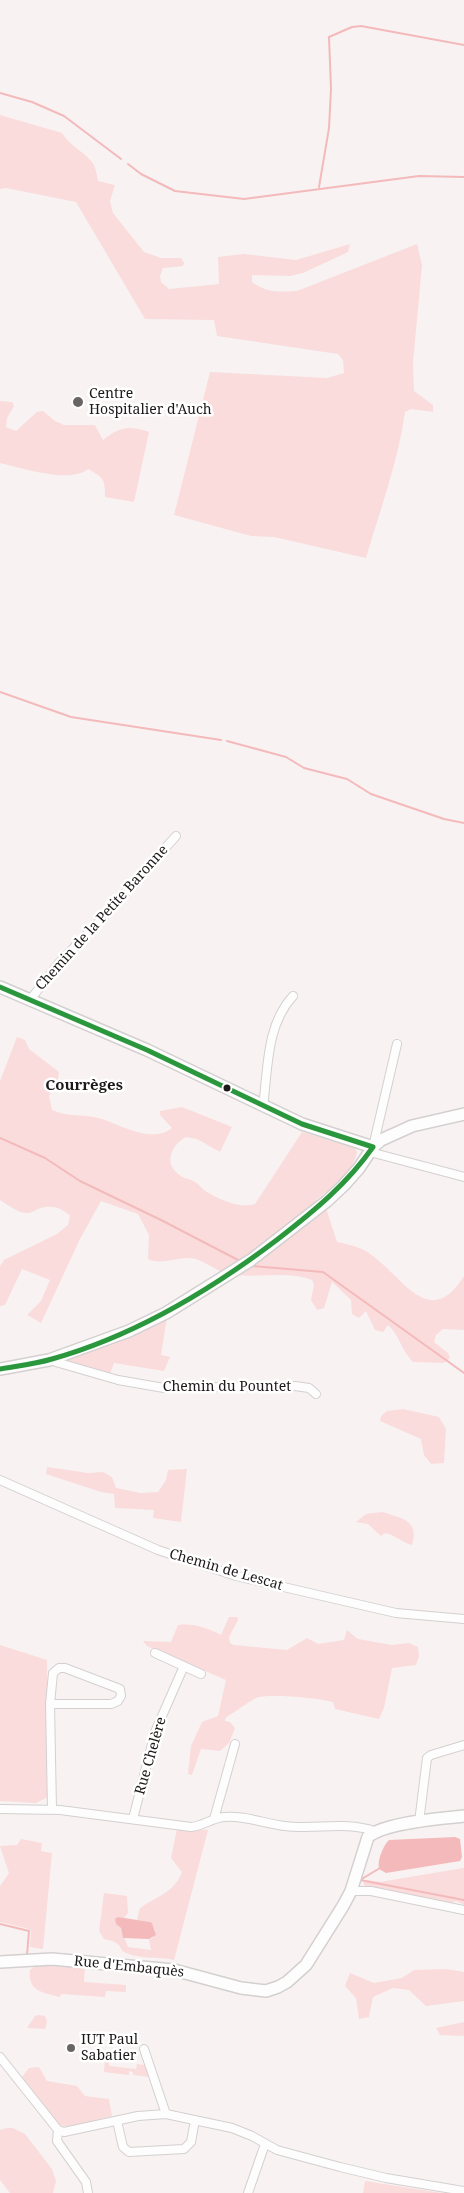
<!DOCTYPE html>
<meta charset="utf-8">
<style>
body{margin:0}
canvas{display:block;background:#f8f2f2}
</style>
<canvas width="464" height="2193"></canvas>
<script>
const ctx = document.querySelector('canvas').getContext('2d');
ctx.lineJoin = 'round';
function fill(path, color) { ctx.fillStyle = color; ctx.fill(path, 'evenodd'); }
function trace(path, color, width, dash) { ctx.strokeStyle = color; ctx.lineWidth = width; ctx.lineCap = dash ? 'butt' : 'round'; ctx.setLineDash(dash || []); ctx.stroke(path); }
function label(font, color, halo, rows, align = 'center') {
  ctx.font = font + ' "Noto Serif",serif'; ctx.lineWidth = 5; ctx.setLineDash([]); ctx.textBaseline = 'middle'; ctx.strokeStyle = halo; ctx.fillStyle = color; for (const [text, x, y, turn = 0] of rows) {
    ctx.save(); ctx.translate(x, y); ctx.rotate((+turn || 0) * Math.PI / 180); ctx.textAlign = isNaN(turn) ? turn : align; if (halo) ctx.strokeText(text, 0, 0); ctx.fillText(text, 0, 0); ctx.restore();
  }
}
fill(new Path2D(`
 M 0,115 L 62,133 C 70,147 86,152 94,165 C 96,170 97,176 98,181 L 115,185 L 110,201 L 113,213 L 144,252 L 161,258 L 181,258 L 184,263 L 183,266 L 163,268 L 160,276 L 161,282 L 169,289 L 219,284 L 218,257 L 244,254 L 296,260 L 350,244 L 348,252 L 303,273 L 290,276 L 252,275 L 252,282 C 267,293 279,292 297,291 L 417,244 L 422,265 L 413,363 L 414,391 L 433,405 L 433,412 L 411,409 L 405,412 C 398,462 380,510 366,558 L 274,537 L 251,536 L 174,515 L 210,372 L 327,378 L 344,373 L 343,360 L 338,354 L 217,336 L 214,320 L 145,319 L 76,202 L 6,188 L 0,189 Z
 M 0,401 L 12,402 L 14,406 L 7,418 L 6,427 L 16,431 L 37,412 L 43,411 L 55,421 L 64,425 L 95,425 L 103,440 C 120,427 128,425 149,432 L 134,502 L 105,497 C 105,479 104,478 88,469 C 69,484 23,468 0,463 Z
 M 17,1037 L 25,1040 L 29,1049 L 59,1072 L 58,1079 L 49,1096 L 52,1110 C 67,1117 82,1114 98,1118 C 118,1123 151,1145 172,1128 L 160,1115 L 160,1111 L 182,1107 L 232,1127 L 220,1152 L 197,1139 L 186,1137 C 170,1146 163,1165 181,1176 C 185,1179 191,1179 195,1182 C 200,1185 203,1190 207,1192 C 220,1200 240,1209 255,1204 L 302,1132 L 355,1148 L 357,1152 C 354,1172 331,1188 316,1200 L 327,1211 L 337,1242 C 351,1245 362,1247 373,1256 C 405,1280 430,1330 464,1276 L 464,1330 L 443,1329 L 436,1335 L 434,1342 L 448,1353 L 450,1358 L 444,1363 L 413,1362 C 401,1350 399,1334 388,1325 L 383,1332 L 375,1330 L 366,1311 L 359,1318 L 352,1314 L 351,1300 L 332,1282 L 324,1308 L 317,1310 L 311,1300 L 314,1285 L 312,1280 C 285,1270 256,1279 228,1274 C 215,1271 202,1258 189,1258 C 175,1258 161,1265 148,1259 L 149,1235 L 138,1214 L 101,1201 L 80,1239 L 41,1323 L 27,1315 L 41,1301 L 50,1280 L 22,1269 L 5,1305 L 0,1306 L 0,1266 L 4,1260 L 57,1234 L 68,1225 L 70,1216 C 63,1208 51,1205 41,1208 C 37,1209 33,1212 29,1213 C 19,1214 8,1205 0,1200 L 0,1081 Z
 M 167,1317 L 161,1355 L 170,1357 L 164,1371 L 114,1363 L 110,1374 L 67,1362 L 64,1359 Z
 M 403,1409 L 439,1417 L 446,1429 L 444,1463 L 431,1464 L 424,1455 L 421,1439 L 380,1421 L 381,1416 L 387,1411 Z
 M 47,1467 L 88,1473 L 103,1472 L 112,1477 L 116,1488 L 141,1493 L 158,1492 L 166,1480 L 168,1470 L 187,1469 L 181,1522 L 153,1518 L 154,1510 L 115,1508 L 114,1494 L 101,1492 L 46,1474 Z
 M 382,1512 C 401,1518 420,1520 412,1545 C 402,1542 395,1535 385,1533 L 381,1536 L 368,1524 L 356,1522 L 366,1514 Z
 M 229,1617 L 237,1617 L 238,1620 L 229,1637 L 230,1643 L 234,1645 L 287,1650 L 307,1638 L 318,1644 L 344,1640 L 347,1630 L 358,1639 L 392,1645 L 409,1643 L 418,1647 L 419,1656 L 416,1665 L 392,1668 L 384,1708 L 379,1719 L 335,1709 L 333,1702 C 317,1698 275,1694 259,1697 C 251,1699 235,1713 226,1717 L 225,1721 L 230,1722 L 235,1728 L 229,1743 L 220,1751 L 201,1749 L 192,1775 L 188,1774 L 191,1746 L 202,1722 L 218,1716 L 226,1680 L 147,1646 L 143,1641 L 171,1642 L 178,1625 C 194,1623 207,1628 221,1635 Z
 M 0,1645 L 47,1660 L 48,1797 L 36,1803 L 0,1801 Z
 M 177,1829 L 208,1830 L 174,1960 C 156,1956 138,1960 122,1951 C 119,1942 113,1941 104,1939 L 99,1931 L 104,1893 L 127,1896 L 128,1913 L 124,1918 L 118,1917 L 123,1938 L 125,1939 L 128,1947 L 151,1950 L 149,1939 L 153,1938 L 155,1930 L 150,1922 L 137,1920 L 140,1908 C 156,1897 175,1892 182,1872 L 171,1858 Z
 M 21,1839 L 42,1843 L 41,1851 L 52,1853 L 43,1949 L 30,1947 L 31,1931 L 29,1929 L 0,1922 L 0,1886 L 9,1873 L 0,1846 L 17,1845 Z
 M 464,1868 L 464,1905 L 456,1901 L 449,1904 L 365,1886 L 363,1883 L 366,1880 L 380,1882 Z
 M 39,1963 L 85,1965 L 84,1982 L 126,1985 L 126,1992 L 106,1991 L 105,1997 L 61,1994 L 60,1997 C 44,1993 27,1991 30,1970 Z
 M 446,1969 L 464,1972 L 464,2001 L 426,2006 L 409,1990 L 393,1988 L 373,1997 L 369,2017 L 359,2019 L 356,1998 L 345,1986 L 350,1973 L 374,1983 L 402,1978 L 414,1970 Z
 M 39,2015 L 45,2016 L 47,2022 L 45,2029 L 27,2028 L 35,2016 Z
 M 464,2022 L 464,2036 L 440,2035 L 436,2028 Z
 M 105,2060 L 109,2060 L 109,2066 L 136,2069 L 137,2064 L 145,2065 L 150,2077 L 133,2075 L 133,2072 L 129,2071 L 129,2075 L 104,2072 Z
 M 39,2067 L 47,2081 L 77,2086 L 85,2096 L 109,2099 L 112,2116 L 71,2127 L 60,2125 L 22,2077 L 29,2068 Z
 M 7,2128 L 13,2128 L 25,2134 L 52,2169 L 56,2181 L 53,2193 L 10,2193 L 0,2180 L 0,2130 Z
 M 365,2181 L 442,2193 L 363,2193 Z`), '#fadcdc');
fill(new Path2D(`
 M 455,1837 L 460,1839 L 462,1857 L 460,1861 L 386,1873 L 379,1869 C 377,1860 383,1846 389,1840 Z
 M 118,1917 L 150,1922 L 152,1923 L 156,1935 L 149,1939 L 123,1938 L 121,1928 L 116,1924 L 115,1919 Z`), '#f4babb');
trace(new Path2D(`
 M 0,93 L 32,102 L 64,116 L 121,159
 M 128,164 L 141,174 L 175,191 L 244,199 L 419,176 L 464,177
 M 319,187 L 329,128 L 331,89 L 329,37 L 352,27 L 361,26 L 464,45
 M 0,692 L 71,717 L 221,740
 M 227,741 L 286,757 L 304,768 L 347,779 L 371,794 L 444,819 L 464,823
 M 0,1138 L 45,1158 L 80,1181 L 161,1220 L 240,1261
 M 252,1266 L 323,1272 L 464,1373
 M 380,1868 L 360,1880 L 464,1900
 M 0,1924 L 29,1931 L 27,1955`), '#f4babb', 2);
const street = new Path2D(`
 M 30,1000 L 59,963 L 96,925 L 176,836
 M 263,1107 C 268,1069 266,1025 293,996
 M 373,1147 L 397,1044
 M 370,1152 L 464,1177
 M 49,1360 L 118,1380 L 164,1388 L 295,1386 L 309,1388 L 316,1394
 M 0,1480 L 158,1550 L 236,1576 L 396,1613 L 464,1619
 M 155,1653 L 201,1674
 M 50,1704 L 111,1704 L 118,1701 L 121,1696 L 120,1689 L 65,1668 L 59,1668 L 53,1673 L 50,1704 L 52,1810
 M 0,1809 L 60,1810 L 191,1827 C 203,1826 212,1818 224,1817 C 244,1815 266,1824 285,1826 C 315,1830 345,1821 374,1831
 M 133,1819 L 155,1732 L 184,1666
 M 214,1819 L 235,1744
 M 419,1822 L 427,1758 L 431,1755 L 464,1745
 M 351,1891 L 371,1891 L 464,1910
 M 144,2049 L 166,2114
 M 0,2057 L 58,2130 L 64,2132 L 138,2116 L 166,2114 L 232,2128 L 252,2136 L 277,2150 L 340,2167 L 386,2178 L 464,2191
 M 117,2121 L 123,2147 L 129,2152 L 184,2149 L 191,2142 L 195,2120
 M 58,2130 L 57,2141 L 86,2182 L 88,2193
 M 248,2193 L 265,2144`);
const secondary = new Path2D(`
 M 0,987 L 147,1050 L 302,1124 L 373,1147
 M 0,1369 L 49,1360 L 129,1331 L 166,1313 L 251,1260 L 327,1201 L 344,1185 L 359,1168 L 373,1147 L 381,1140 L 412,1126 L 464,1114
 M 0,1962 L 52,1959 L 174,1970 L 241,1988 L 266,1991 L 278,1987 L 287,1982 L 306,1965 L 343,1906 L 351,1891 L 368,1837 C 383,1823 442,1818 464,1816`);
trace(street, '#d4d0d0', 10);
trace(secondary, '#d4d0d0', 14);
trace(street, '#fefdfd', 8);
trace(secondary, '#fefdfd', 11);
trace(new Path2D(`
 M 0,987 L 147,1050 L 302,1124 L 373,1147
 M 0,1369 C 17,1366 35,1364 52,1359 C 134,1336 211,1290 278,1239 C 314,1211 347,1184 373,1147`), '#2a973d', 5);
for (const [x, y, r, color] of [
 [78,402,6,"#6a6565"],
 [227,1088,4.5,"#1d1919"],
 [71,2048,5,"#6a6565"]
]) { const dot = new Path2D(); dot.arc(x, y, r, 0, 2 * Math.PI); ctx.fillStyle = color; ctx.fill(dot); trace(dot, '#fff', 2); }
label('14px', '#1d1919', '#fff', [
 ["Centre",89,394],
 ["Hospitalier d'Auch",89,410],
 ["IUT Paul",81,2040],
 ["Sabatier",81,2056]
], 'left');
label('14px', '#1d1919', '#fff', [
 ["Chemin de la Petite Baronne",102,918,-48],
 ["Chemin du Pountet",227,1387],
 ["Chemin de Lescat",226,1570,16],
 ["Rue Chelère",151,1756,-74],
 ["Rue d'Embaquès",129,1967,6]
]);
label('bold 15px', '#1d1919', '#fff', [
 ["Courrèges",84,1086]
]);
</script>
